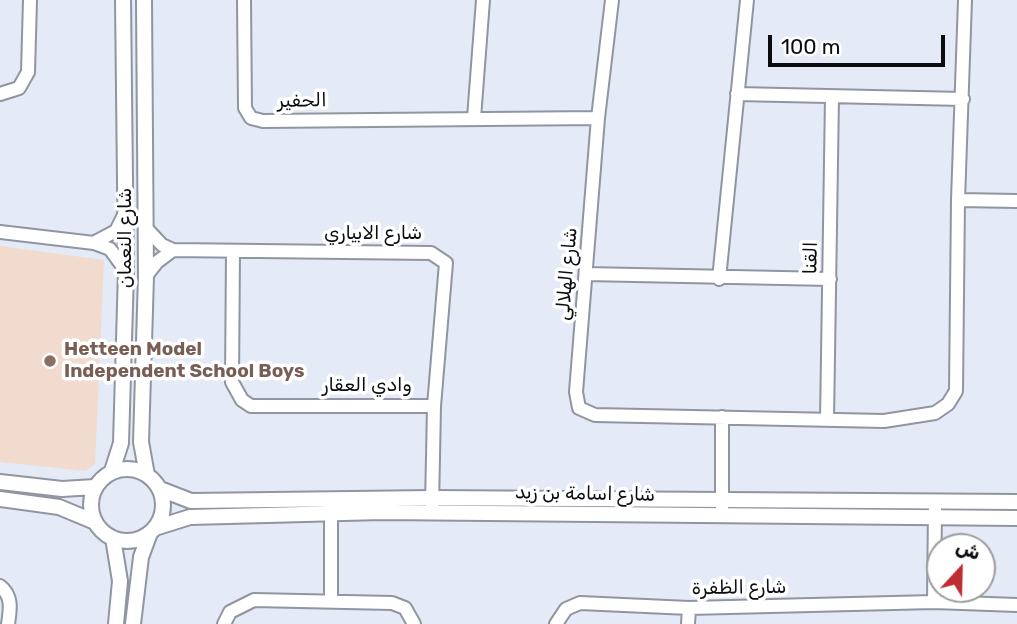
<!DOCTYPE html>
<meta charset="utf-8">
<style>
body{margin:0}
#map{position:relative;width:1017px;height:624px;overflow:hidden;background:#e4eaf6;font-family:Rubik,Vazirmatn,sans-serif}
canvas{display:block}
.north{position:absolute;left:926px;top:533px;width:70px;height:70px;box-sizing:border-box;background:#fff;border:2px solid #9d9e9f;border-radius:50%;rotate:22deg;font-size:19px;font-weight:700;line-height:28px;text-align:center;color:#0a0c0f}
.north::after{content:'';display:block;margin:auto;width:24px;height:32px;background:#bd2d32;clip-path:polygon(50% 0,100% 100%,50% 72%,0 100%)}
.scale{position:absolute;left:768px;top:35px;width:177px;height:32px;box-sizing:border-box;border:4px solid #0a0c0f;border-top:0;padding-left:9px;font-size:21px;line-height:24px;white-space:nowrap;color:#0a0c0f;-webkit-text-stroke:5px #fff;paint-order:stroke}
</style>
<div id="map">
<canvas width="1017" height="624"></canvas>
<div class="north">ش</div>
<div class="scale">100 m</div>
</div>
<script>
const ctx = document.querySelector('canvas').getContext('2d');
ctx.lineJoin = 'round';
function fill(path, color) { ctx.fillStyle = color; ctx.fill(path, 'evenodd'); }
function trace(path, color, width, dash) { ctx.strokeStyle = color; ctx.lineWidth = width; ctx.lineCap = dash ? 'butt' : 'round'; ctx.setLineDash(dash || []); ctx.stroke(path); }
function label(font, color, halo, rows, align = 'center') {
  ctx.font = font + ' Rubik,Vazirmatn,sans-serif'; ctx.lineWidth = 7; ctx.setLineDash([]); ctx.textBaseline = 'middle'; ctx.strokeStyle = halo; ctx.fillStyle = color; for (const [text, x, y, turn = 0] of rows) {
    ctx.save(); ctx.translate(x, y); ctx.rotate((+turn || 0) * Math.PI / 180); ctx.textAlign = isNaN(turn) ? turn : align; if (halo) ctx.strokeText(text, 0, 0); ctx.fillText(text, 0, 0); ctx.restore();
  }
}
fill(new Path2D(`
 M 0,246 L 104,260 L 95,464 L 86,471 L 0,462 Z`), '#f1dbce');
const minor = new Path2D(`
 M 244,0 L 245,108 L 251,118 L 263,121 L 598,118
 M 612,0 L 598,118 L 576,392 L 579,408 L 595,415 L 884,421 L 935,413 L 948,404 L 956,391 L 958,200 L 965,0
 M 0,94 L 19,88 L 28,72 L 30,0
 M 737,94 L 963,99
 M 474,118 L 483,0
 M 958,200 L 1017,201
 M 146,228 L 162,245 L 173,250 L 431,253 L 446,263 L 434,406 L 432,506
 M 0,232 L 94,243 L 110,249 L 126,271
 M 95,242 L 116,231 L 125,213
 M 233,252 L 232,382 L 242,400 L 251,406 L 434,406
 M 586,274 L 830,279
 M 146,276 L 157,262 L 173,250
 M 719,279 L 747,0
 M 722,417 L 722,508
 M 827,420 L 832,97
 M 0,586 C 13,596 10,610 8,624
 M 331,601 L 331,503
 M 934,602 L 935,508
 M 224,624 L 230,612 L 254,600 L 392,603 L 405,608 L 414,624
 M 556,624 L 566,609 L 580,603 L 689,608 L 934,602 L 1017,605
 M 688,624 L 689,608`);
const tertiary = new Path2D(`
 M 144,0 L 146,276 L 141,442 L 147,475
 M91 505a36 36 0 1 1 72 0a36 36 0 1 1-72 0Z
 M 112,471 L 121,443 L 126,271 L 123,0
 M 0,482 L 62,489 L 95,487
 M 160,489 L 191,501 L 432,498 L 1017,502
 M 0,499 L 59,507 L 95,522
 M 155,528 L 190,517 L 382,512 L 1017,518
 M 113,538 L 120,581 L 116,624
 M 133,624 L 141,557 L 150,533`);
trace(minor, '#9095a0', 16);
trace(tertiary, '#9095a0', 18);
trace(minor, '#fff', 12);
trace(tertiary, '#fff', 14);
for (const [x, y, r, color] of [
 [50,361,7,"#8d6e63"]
]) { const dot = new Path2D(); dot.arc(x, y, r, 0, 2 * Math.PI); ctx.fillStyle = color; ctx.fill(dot); trace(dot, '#fff', 2.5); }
label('19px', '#0a0c0f', '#fff', [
 ["الحفير",302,101,-1],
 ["شارع الابياري",373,234],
 ["شارع النعمان",126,238,-90],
 ["القنا",811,258,-89],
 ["شارع الهلالي",567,274,-85],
 ["وادي العقار",367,386],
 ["شارع اسامة بن زيد",585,494,1],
 ["شارع الظفرة",739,588,-1]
]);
label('bold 19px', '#785e54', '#fff', [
 ["Hetteen Model",64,350],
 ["Independent School Boys",64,372]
], 'left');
</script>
